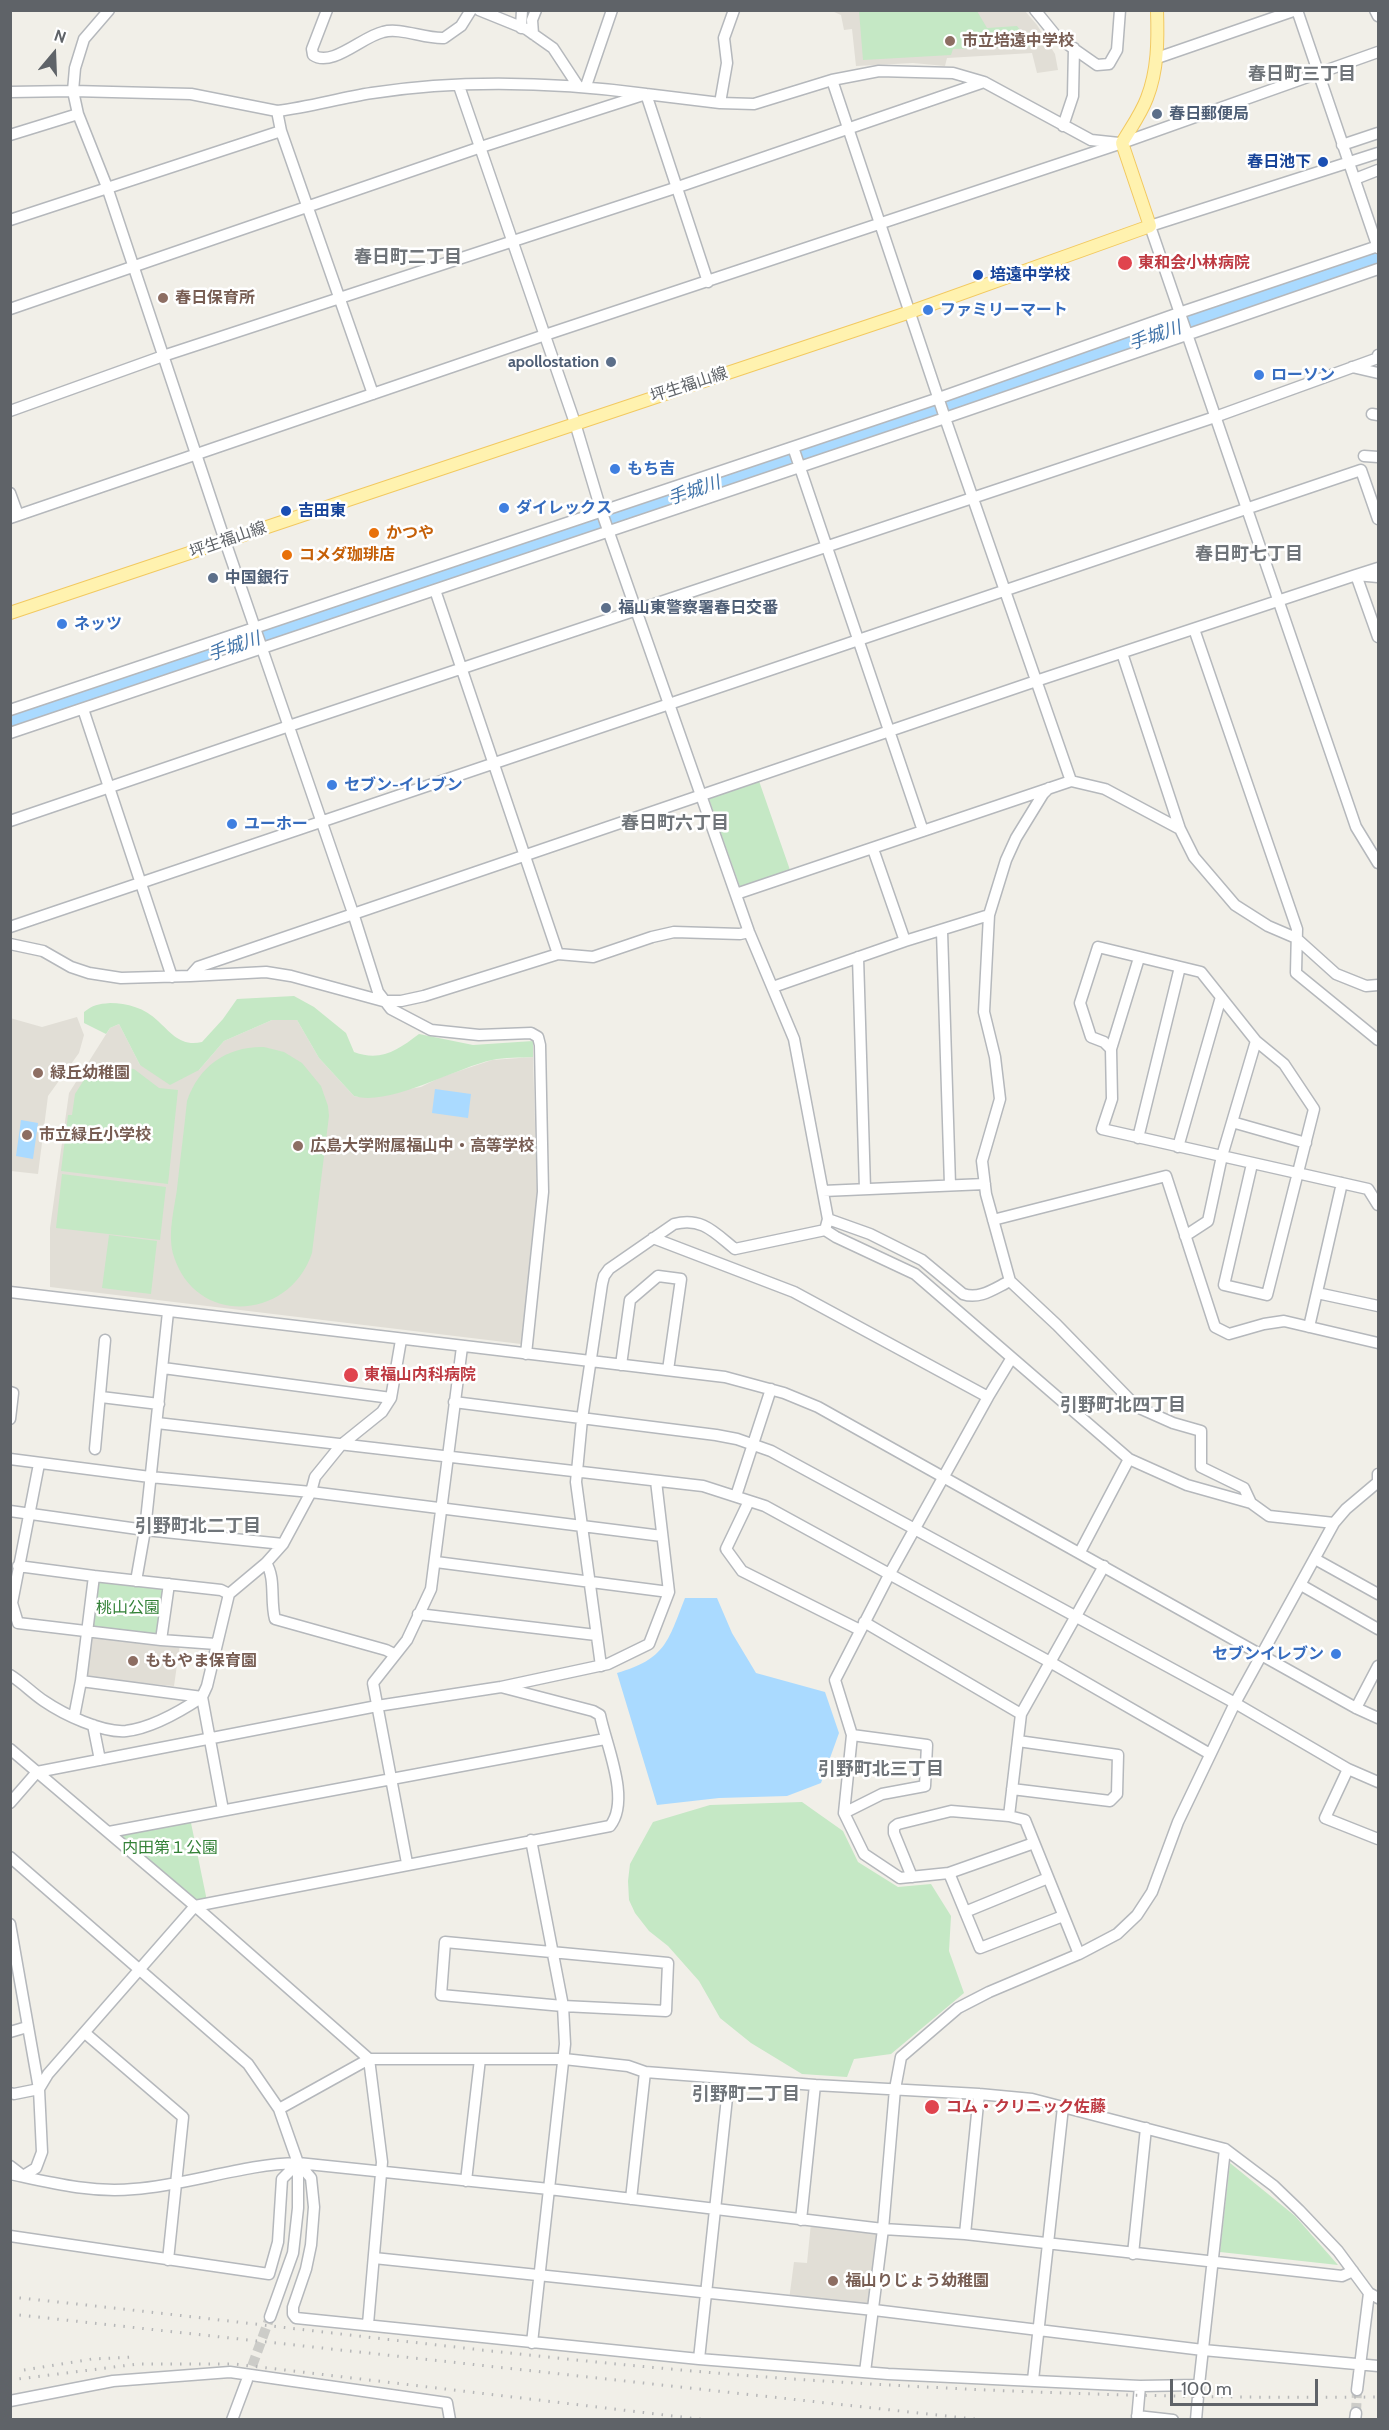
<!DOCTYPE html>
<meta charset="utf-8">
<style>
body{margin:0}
#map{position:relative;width:1389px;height:2430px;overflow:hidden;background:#f1efe8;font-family:Cabin,sans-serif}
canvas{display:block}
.frame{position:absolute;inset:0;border:12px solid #5f6368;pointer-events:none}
.north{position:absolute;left:24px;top:24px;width:60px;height:60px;-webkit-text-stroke:4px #fff;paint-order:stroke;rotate:19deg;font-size:16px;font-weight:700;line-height:24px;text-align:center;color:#5f6368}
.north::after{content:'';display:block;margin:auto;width:21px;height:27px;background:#5f6368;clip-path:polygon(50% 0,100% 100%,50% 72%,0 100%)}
.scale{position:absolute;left:1170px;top:2379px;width:148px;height:27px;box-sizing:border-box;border:3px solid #5f6368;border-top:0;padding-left:8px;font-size:18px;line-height:21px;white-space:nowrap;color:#5f6368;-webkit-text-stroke:4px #fff;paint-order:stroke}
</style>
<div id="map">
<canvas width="1389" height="2430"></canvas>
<div class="frame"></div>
<div class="north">N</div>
<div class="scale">100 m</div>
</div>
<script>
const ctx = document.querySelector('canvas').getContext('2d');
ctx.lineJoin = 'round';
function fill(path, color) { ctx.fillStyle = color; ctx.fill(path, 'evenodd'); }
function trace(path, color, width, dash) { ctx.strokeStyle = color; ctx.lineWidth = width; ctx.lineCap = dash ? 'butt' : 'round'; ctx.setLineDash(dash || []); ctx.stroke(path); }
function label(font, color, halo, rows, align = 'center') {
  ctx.font = font + ' Cabin,"Noto Sans JP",sans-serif'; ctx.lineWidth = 5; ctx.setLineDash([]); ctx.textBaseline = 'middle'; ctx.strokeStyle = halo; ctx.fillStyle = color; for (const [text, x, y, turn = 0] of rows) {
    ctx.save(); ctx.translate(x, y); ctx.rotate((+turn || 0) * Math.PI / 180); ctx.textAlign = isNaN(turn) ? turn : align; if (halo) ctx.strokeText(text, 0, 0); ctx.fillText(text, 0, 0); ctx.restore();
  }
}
fill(new Path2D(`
 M 832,11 L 1025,11 L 1037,25 L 1055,54 L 1058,70 L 1037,73 L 1032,53 L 947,58 L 945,66 L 913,63 L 856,66 L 852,29 L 844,30 L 841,15 Z
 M 77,1017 L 84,1035 L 79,1053 L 48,1096 L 38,1174 L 11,1171 L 10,1018 L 42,1027 Z
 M 272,1020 L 297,1020 L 319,1058 L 354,1096 L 358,1097 L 421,1087 L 441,1077 L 492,1060 L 533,1057 L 537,1194 L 521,1344 L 50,1287 L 50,1228 L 69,1093 L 110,1028 L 119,1024 L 140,1065 L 199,1070 L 224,1041 Z
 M 91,1634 L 180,1644 L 174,1686 L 86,1678 Z
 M 811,2223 L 881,2231 L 872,2308 L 789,2300 L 794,2262 L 807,2263 Z`), '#e1ded6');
fill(new Path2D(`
 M 859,11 L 977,11 L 987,28 L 1017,26 L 1033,46 L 953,49 L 951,55 L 863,60 Z
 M 759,781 L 790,870 L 740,887 L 709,799 Z
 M 294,996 L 314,1007 L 346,1033 L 354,1052 C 381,1062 398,1050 419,1034 L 473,1045 L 533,1041 L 533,1057 C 520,1058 505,1057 492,1060 C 455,1068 389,1107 354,1096 L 319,1058 L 297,1020 L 272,1020 L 224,1041 L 199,1070 L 170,1085 L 140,1065 L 119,1024 L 110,1028 L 106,1034 L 84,1023 L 84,1012 C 93,1005 98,1004 110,1003 C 127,1003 145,1008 158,1021 C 171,1033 181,1047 202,1042 L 223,1019 L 237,999 Z
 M 264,1047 L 284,1052 L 302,1063 L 321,1086 L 328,1106 L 329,1116 L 312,1253 C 290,1320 197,1327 174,1257 C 167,1235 174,1211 177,1189 C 180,1160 184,1131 187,1101 C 199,1066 227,1046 264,1047 Z
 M 94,1064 L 134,1069 L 159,1088 L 178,1090 L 168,1184 L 61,1171 L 68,1115 L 72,1115 L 75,1094 Z
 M 62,1174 L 166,1187 L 160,1240 L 56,1228 Z
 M 109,1235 L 157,1241 L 151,1294 L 102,1288 Z
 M 95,1577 L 167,1585 L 160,1639 L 88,1631 Z
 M 802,1802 L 843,1831 L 858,1862 L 898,1887 L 931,1884 L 951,1916 L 949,1951 L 964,1993 L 891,2054 L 854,2059 L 847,2077 L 802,2074 L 751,2043 L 720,2018 L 699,1981 L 668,1946 L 649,1931 L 635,1913 L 629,1900 L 628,1881 L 630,1864 L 653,1822 L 710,1805 Z
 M 190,1818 L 207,1901 L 195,1904 L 113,1833 Z
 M 1230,2163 L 1295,2216 L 1338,2265 L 1220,2252 Z`), '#c5e8c5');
fill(new Path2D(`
 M 435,1089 L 471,1094 L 468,1118 L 432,1113 Z
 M 21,1120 L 38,1123 L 33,1159 L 16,1156 Z
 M 685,1598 L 717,1598 L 732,1633 L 756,1673 L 825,1692 L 839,1733 L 821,1783 L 787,1796 L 719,1798 L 657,1805 L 617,1673 C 666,1659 668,1641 685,1598 Z`), '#aadaff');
trace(new Path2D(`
 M 10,722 L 704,488 L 937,411 L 1203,318 L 1378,260`), '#aadaff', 18);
trace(new Path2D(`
 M 247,2380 L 270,2317
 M 1356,2413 L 1357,2390`), '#ccccc8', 10, [10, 5]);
const minor = new Path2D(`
 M 109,10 L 84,39 L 75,68 L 73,91 L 78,114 L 107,187 L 225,541 L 353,913 L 378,992 L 391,1009 L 431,1030 L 479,1035 L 531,1033 L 538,1037 L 540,1045 L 543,1192 L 526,1354
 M 327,10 L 312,49 L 313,55 C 332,68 363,36 383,32 C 400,27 425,39 444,38 L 461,26 L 471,10
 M 479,10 L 526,29 L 553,48 L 578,86
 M 1035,10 L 1057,37 L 1097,65 L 1109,64 L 1117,50 L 1120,10
 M 1297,10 L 1378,248
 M 1375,10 L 1378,16
 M 521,28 L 522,10
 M 533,34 L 532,20 L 536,10
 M 1157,58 L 1296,10
 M 832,80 L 945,418 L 1071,781
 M 459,86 L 575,423 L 601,510 L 636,610 L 749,932 L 794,1039 L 828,1219 L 825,1230
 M 586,86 L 612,10
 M 10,92 L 73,91 L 191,94 L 277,111
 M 720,103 L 727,63 L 724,38 L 734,10
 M 1063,126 L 1073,96 L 1074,48
 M 10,135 L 78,114
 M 1342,145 L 1378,133
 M 1378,153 L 1150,226 L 1356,827 L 1378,863
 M 1355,179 L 1378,170
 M 10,220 L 281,131
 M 10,309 L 481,147 L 646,94 L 720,103 L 754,104 L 832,80 L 879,71 L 953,73 L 984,82 L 1091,140 L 1119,143
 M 1352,367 L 1378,373
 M 373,394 L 281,131 L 277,111 C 309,107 340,98 372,93 C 463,79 555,82 646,94 L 708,282
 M 10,411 L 163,356 L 678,187 L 984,82
 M 1372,414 L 1378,415
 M 793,447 L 923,831
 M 1364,456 L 1378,457
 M 10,493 L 18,515
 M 10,518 L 545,335 L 1122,143 L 1378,52
 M 1378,568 L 1356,575 L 1378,637
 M 435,590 L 558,954
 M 1194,629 L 1297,929 L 1296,973 L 1378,1040
 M 1122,653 L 1180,829
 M 83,709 L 172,977
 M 10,710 L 939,398 L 1179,313 L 1378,246
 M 10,733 L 945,418 L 1378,269
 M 1049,788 L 1043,794 L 1016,838 L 1006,860 L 989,915 L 984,1012 L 995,1057 L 1000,1099 L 982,1161 L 986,1194 L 1010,1281 L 1057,1325 L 1137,1407 L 1173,1423 L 1201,1431 L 1201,1467 L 1244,1488 L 1251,1503
 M 10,821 L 289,726 L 1215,417 L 1378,358 L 1378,355
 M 873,849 L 905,941
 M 736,894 L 1071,781 L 1105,789 L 1180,829 L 1194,857 L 1235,905 L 1268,926 L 1296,938 L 1336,974 L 1366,986 L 1378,985
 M 10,927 L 1361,470 L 1378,519
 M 942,931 L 950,1185
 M 10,944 L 43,951 L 71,967 L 89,973 L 121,978 L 190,976 L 198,967 L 1036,681 L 1356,575 L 1378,577
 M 858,957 L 865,1189
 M 1139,958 L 1111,1049 L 1112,1099 L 1102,1129 L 1368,1189 L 1378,1205
 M 190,976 L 266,972 L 291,976 L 383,1001 L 401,1001 L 424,996 L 558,954 L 593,957 L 652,937 L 674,932 L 740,934 L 749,932
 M 773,987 L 905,941 L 989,915
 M 1111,1049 L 1104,1042 L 1091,1037 L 1080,1003 L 1098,947 L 1201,972 L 1256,1041 L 1284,1064 L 1314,1109 L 1267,1295 L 1224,1285 L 1252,1164
 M 1232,1122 L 1306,1143
 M 1138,1138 L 1180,967
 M 1178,1147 L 1221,997
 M 823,1191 L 985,1184
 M 828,1219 L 870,1234 L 922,1260 L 963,1294 C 980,1300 995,1288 1010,1281
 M 993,1220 L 1166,1176 L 1215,1327 L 1229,1334 L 1264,1324 L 1284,1321 L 1378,1343
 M 1185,1236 L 1208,1221 L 1222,1156 L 1256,1041
 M 653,1238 L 794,1292 L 988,1397
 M 10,1292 L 725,1377 L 784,1393 L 818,1407 L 1356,1708 L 1378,1718
 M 1317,1293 L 1378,1306
 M 1309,1327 L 1342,1183
 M 1011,1359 L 988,1397 L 889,1575 L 835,1680 L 852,1735 L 844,1813 L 864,1854 L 900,1878 L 949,1873 L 1034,1843
 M 621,1365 L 630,1300 L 658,1276 L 681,1279 L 668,1370
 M 163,1368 L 391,1398
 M 10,1392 L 13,1393 L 10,1419
 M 101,1397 L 159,1404
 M 454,1402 L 716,1435 L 737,1439 L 771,1451 L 1235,1703 L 1348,1769 L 1378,1782
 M 157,1423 L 703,1486 L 765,1506 L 1050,1662 L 1210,1754
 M 95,1449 L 105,1340
 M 10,1459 L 150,1477 L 311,1492 L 662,1536
 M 39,1464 L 12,1603 L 18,1623 L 161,1640 L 216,1644
 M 736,1496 L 771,1389
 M 749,1501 L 726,1549 L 742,1571 L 860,1630
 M 10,1511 L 145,1530 L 283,1544
 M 1080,1552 L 1129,1459
 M 1315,1559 L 1378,1594
 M 436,1562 L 669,1592
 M 266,1563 C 276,1578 270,1601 275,1619 L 386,1650 L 394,1654
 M 18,1566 L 94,1576
 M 136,1581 L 145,1530 L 168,1312
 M 1301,1585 L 1378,1629
 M 229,1594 L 266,1563 L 283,1544 L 311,1492 L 315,1477 L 341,1445 L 382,1412 L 391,1398 L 401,1340
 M 418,1614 L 596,1635
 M 864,1622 L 1021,1714
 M 161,1640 L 169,1584
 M 601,1666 L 576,1482 L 582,1419 L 602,1284 L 604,1276 L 609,1269 L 674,1224 C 702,1217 714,1232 735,1249 L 825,1230 L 836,1237 L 915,1274 L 1129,1459 L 1187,1485 L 1251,1503 L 1269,1516 L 1334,1523
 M 10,1675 C 23,1683 32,1693 44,1701 C 63,1714 102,1733 126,1731 C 152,1728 181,1711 202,1697
 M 81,1681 L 202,1697
 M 1356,1708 L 1378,1666
 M 74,1717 L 81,1681 L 94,1576 L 221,1590 L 229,1594 L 207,1686 L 202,1697 L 223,1810
 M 93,1725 L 100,1760
 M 10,1749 L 195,1906 L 369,2059 L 382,2162 L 368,2324
 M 1348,1769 L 1325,1818 L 1378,1839
 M 1012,1789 L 1110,1801 L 1117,1794 L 1118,1755 L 1018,1741
 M 10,1803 L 37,1772 L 377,1706 L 501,1687 L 608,1664 L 649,1644 L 669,1592 L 656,1481
 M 844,1813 L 882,1794 L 925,1786 L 927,1745 L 852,1735
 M 109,1832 L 605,1739
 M 531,1840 L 563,2006 L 565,2044 L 532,2343
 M 10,1857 L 248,2064 L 279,2109 L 298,2163 L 298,2208 L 293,2253 L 270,2317
 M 407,1863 L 373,1683 L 407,1640 L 431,1589 L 462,1347
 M 949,1873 L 980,1948 L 1063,1916
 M 912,1877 L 894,1833 L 894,1827 L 898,1824 L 951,1811 L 1009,1816
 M 965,1912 L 1048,1878
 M 10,1924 L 39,2089 L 14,2094 L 10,2093
 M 445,1942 L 668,1963 L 666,2011 L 563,2006 L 441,1995 Z
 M 1079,1954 L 1027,1825 L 1025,1820 L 1009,1816 L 1021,1714 L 1104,1566
 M 10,2032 L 27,2027
 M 85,2033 L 183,2117 L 168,2260
 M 279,2109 L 369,2059 L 564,2059 L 628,2066 L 645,2072 L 815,2085 L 979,2094 L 1032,2099 L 1225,2149 L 1274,2186 L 1299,2210 L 1338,2251 L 1369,2293 L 1378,2298
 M 10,2166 L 23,2176 L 36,2168 L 42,2152 L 39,2089 L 48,2074 L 195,1906 L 610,1826 C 631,1800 606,1745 600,1715 L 593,1711 L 501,1687
 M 10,2174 C 52,2183 91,2193 134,2189 C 189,2185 243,2164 298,2163 L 549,2189 L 883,2229 L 965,2234 L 1342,2276 L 1353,2271
 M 466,2181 L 480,2059
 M 631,2199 L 645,2072
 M 801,2220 L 815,2085
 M 965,2234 L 979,2094
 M 10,2236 L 269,2274 L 278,2242 L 282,2179 L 298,2163 L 311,2178 L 314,2207 L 311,2245 L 306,2269 L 293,2307 L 293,2314 L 296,2318 L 699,2359 L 888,2374 L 1140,2386 L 1137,2420
 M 1133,2254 L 1146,2128
 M 374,2258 L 874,2310 L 1203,2350 L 1378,2366
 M 699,2359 L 729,2079
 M 865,2372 L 883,2229 L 895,2089 L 901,2057 L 958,2008 L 989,1992 L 1079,1954 L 1117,1934 L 1137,1915 L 1152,1892 L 1178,1822 L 1235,1703 L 1334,1523 L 1346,1509 L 1378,1482 L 1378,1474
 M 1033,2380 L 1063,2107
 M 1140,2386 L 1199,2385 L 1225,2149
 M 1357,2390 L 1369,2293
 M 10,2401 L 113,2381 L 230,2372 L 447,2403 L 450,2420
 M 1137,2416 L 1173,2420
 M 232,2420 L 247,2380
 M 1196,2420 L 1199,2385
 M 1355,2420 L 1356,2413`);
const major = new Path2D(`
 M 10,613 L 910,312 L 1150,226 L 1122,143 C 1130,129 1141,114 1147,98 C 1158,70 1158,40 1157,10`);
trace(minor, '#b5b8bc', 13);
trace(major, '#f2c960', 14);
trace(minor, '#fff', 10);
trace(major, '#fff2af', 12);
trace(new Path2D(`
 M 10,2297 C 266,2323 522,2359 779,2378 C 979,2392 1178,2399 1378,2397
 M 10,2314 L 983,2420
 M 24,2370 L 92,2359 L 134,2357
 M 10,2380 L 138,2364 L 234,2364 L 707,2420`), '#b6b7b8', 3, [1.5, 8]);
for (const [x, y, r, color] of [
 [950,41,6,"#8d6e63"],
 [1157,114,6,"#5c6f8a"],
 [1323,162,6,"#1a4fb4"],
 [1125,263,8,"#e0444e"],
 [978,275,6,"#1a4fb4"],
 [163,298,6,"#8d6e63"],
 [928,310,6,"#3f7fe0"],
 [611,362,6,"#5c6f8a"],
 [1259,375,6,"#3f7fe0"],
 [615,469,6,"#3f7fe0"],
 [504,508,6,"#3f7fe0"],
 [286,511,6,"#1a4fb4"],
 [374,533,6,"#e8710a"],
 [287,555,6,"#e8710a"],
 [213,578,6,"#5c6f8a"],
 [606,608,6,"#5c6f8a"],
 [62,624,6,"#3f7fe0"],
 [332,785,6,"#3f7fe0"],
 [232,824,6,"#3f7fe0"],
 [38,1073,6,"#8d6e63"],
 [27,1135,6,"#8d6e63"],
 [298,1146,6,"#8d6e63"],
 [351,1375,8,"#e0444e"],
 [1336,1654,6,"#3f7fe0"],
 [133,1661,6,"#8d6e63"],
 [932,2107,8,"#e0444e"],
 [833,2281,6,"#8d6e63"]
]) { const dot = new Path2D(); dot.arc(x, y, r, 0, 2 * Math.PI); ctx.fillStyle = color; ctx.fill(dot); trace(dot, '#fff', 2); }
label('bold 16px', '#785e54', '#fff', [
 ["市立培遠中学校",962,41],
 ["春日保育所",175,298],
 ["緑丘幼稚園",50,1073],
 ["市立緑丘小学校",39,1135],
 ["広島大学附属福山中・高等学校",310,1146],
 ["ももやま保育園",145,1661],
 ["福山りじょう幼稚園",845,2281]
], 'left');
label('bold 16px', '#4e5e75', '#fff', [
 ["春日郵便局",1169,114],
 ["apollostation",599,362,"right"],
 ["中国銀行",225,578],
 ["福山東警察署春日交番",618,608]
], 'left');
label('bold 16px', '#164399', '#fff', [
 ["春日池下",1311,162,"right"],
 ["培遠中学校",990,275],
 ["吉田東",298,511]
], 'left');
label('bold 16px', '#be3a42', '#fff', [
 ["東和会小林病院",1138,263],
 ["東福山内科病院",364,1375],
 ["コム・クリニック佐藤",946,2107]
], 'left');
label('bold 16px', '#366cbe', '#fff', [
 ["ファミリーマート",940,310],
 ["ローソン",1271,375],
 ["もち吉",627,469],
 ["ダイレックス",516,508],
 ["ネッツ",74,624],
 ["セブン-イレブン",344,785],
 ["ユーホー",244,824],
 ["セブンイレブン",1324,1654,"right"]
], 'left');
label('16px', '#5f6368', '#fff', [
 ["坪生福山線",689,385,-18],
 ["坪生福山線",228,540,-19]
]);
label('bold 16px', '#c56008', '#fff', [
 ["かつや",386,533],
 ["コメダ珈琲店",299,555]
], 'left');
label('16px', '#348238', '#fff', [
 ["桃山公園",128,1608],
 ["内田第１公園",170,1848]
]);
label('bold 18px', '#70757a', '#fff', [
 ["春日町三丁目",1302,75],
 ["春日町二丁目",408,258],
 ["春日町七丁目",1249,555],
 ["春日町六丁目",675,824],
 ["引野町北四丁目",1123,1406],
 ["引野町北二丁目",198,1527],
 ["引野町北三丁目",881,1770],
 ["引野町二丁目",746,2095]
]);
label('italic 18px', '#4174aa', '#fff', [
 ["手城川",1155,336,-19],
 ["手城川",694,491,-19],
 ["手城川",234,647,-19]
]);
</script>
